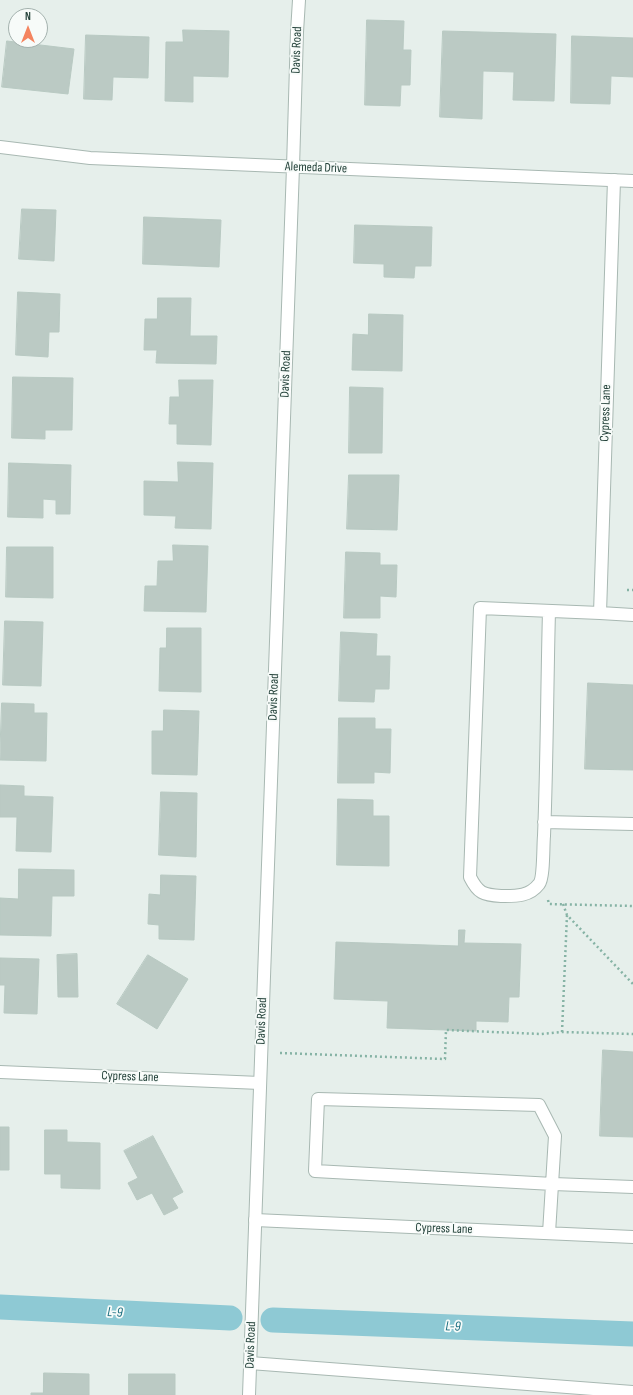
<!DOCTYPE html>
<style>
body{margin:0}
#map{position:relative;width:633px;height:1395px;overflow:hidden;background:#e6efeb;font-family:"Sofia Sans Condensed",sans-serif}
canvas{display:block}
.north{position:absolute;left:8px;top:8px;width:40px;height:40px;box-sizing:border-box;background:#f7fbf9;border:1px solid #a3b1ad;border-radius:50%;rotate:0deg;font-size:11px;font-weight:700;line-height:16px;text-align:center;color:#24423a}
.north::after{content:'';display:block;margin:auto;width:14px;height:18px;background:#f4845f;clip-path:polygon(50% 0,100% 100%,50% 72%,0 100%)}
</style>
<div id="map">
<canvas width="633" height="1395"></canvas>
<div class="north">N</div>
</div>
<script>
const ctx = document.querySelector('canvas').getContext('2d');
ctx.lineJoin = 'round';
function trace(path, color, width, dash) { ctx.strokeStyle = color; ctx.lineWidth = width; ctx.lineCap = dash ? 'butt' : 'round'; ctx.setLineDash(dash || []); ctx.stroke(path); }
function fill(path, color) { ctx.fillStyle = color; ctx.fill(path, 'evenodd'); }
function label(font, color, halo, rows, align = 'center') {
  ctx.font = font + ' "Sofia Sans Condensed",sans-serif'; ctx.lineWidth = 3.5; ctx.setLineDash([]); ctx.textBaseline = 'middle'; ctx.strokeStyle = halo; ctx.fillStyle = color; for (const [text, x, y, turn = 0] of rows) {
    ctx.save(); ctx.translate(x, y); ctx.rotate((+turn || 0) * Math.PI / 180); ctx.textAlign = isNaN(turn) ? turn : align; if (halo) ctx.strokeText(text, 0, 0); ctx.fillText(text, 0, 0); ctx.restore();
  }
}
trace(new Path2D(`
 M 0,1307 L 230,1318
 M 273,1320 L 633,1334`), '#8ec9d4', 25);
const building = new Path2D(`
 M 367,20 L 404,21 L 403,50 L 411,50 L 410,85 L 401,85 L 400,106 L 365,105 Z
 M 183,30 L 229,31 L 228,77 L 193,76 L 193,102 L 165,101 L 166,42 L 183,42 Z
 M 443,31 L 556,34 L 554,101 L 513,100 L 514,72 L 483,71 L 482,119 L 440,117 Z
 M 86,35 L 149,37 L 148,78 L 113,77 L 112,100 L 84,99 Z
 M 572,36 L 633,38 L 633,77 L 611,76 L 610,104 L 571,103 Z
 M 7,41 L 74,49 L 68,94 L 2,87 Z
 M 22,209 L 56,210 L 54,261 L 19,259 Z
 M 144,217 L 221,220 L 219,267 L 143,264 Z
 M 355,225 L 432,227 L 431,266 L 415,266 L 414,278 L 384,277 L 384,264 L 354,263 Z
 M 18,292 L 60,294 L 59,332 L 49,332 L 48,357 L 16,355 Z
 M 158,298 L 191,298 L 190,336 L 217,336 L 216,364 L 156,363 L 157,350 L 144,350 L 145,319 L 157,319 Z
 M 369,314 L 403,315 L 402,371 L 352,370 L 353,334 L 368,335 Z
 M 13,377 L 73,378 L 72,430 L 45,430 L 45,439 L 12,438 Z
 M 179,380 L 213,380 L 211,445 L 177,444 L 177,424 L 169,424 L 170,397 L 179,397 Z
 M 350,387 L 383,388 L 382,453 L 349,453 Z
 M 178,462 L 213,463 L 211,529 L 175,528 L 176,516 L 144,515 L 144,481 L 178,482 Z
 M 9,463 L 71,465 L 70,514 L 56,514 L 56,500 L 43,499 L 43,518 L 8,517 Z
 M 349,475 L 399,475 L 397,530 L 347,529 Z
 M 173,545 L 208,546 L 206,612 L 144,611 L 145,586 L 157,586 L 158,561 L 173,561 Z
 M 7,547 L 53,547 L 53,598 L 6,597 Z
 M 346,552 L 380,553 L 380,565 L 397,565 L 396,597 L 380,596 L 380,618 L 344,618 Z
 M 5,621 L 43,622 L 41,686 L 3,685 Z
 M 167,628 L 201,628 L 201,692 L 159,691 L 160,648 L 166,648 Z
 M 341,632 L 377,634 L 376,656 L 390,656 L 389,689 L 375,689 L 374,702 L 339,701 Z
 M 588,683 L 633,685 L 633,770 L 585,769 Z
 M 2,703 L 34,704 L 34,713 L 47,713 L 46,761 L 0,760 Z
 M 164,710 L 199,711 L 197,775 L 152,774 L 152,731 L 163,731 Z
 M 339,718 L 375,718 L 375,729 L 391,729 L 390,773 L 374,772 L 374,783 L 338,783 Z
 M 0,785 L 24,786 L 24,796 L 53,797 L 51,852 L 16,851 L 17,817 L 0,817 Z
 M 161,792 L 197,793 L 196,857 L 159,855 Z
 M 338,799 L 373,800 L 373,816 L 389,816 L 389,866 L 337,865 Z
 M 19,869 L 74,870 L 74,896 L 52,896 L 51,936 L 0,935 L 0,898 L 18,899 Z
 M 161,875 L 196,876 L 194,940 L 159,939 L 159,925 L 148,924 L 149,894 L 160,895 Z
 M 459,930 L 465,930 L 464,943 L 521,944 L 519,997 L 509,997 L 508,1022 L 476,1021 L 476,1031 L 387,1028 L 388,1001 L 334,999 L 336,942 L 458,946 Z
 M 77,954 L 78,997 L 58,997 L 57,955 Z
 M 148,955 L 188,979 L 157,1029 L 117,1004 Z
 M 0,958 L 39,959 L 37,1014 L 4,1013 L 5,985 L 0,985 Z
 M 603,1050 L 633,1052 L 633,1137 L 600,1136 Z
 M 0,1127 L 9,1127 L 9,1170 L 0,1170 Z
 M 45,1130 L 67,1130 L 67,1142 L 100,1143 L 100,1189 L 61,1188 L 61,1174 L 45,1174 Z
 M 153,1136 L 183,1192 L 172,1198 L 178,1208 L 164,1215 L 152,1193 L 137,1200 L 128,1183 L 138,1178 L 124,1151 Z
 M 44,1373 L 89,1374 L 89,1395 L 31,1395 L 31,1393 L 43,1393 Z
 M 129,1374 L 175,1374 L 175,1395 L 129,1395 Z`);
fill(building, '#bbcac4');
trace(building, '#b8c9c2', 1);
const service = new Path2D(`
 M 614,180 L 600,613 L 633,615
 M 549,611 C 547,686 547,761 544,836 C 543,845 544,878 539,884 C 529,897 515,896 501,896 C 483,895 478,893 470,877 L 480,608 L 600,613
 M 544,822 L 633,824
 M 255,1220 L 633,1237
 M 549,1233 L 555,1136 L 539,1105 L 318,1099 L 315,1171 L 553,1184 L 633,1187
 M 250,1363 L 633,1392`);
const minor = new Path2D(`
 M 293,167 L 297,32 L 299,0
 M 0,1072 L 260,1083`);
const tertiary = new Path2D(`
 M 0,147 L 90,158 L 633,181
 M 249,1395 L 293,167`);
trace(service, '#a8b8b2', 14);
trace(minor, '#a8b8b2', 14);
trace(tertiary, '#a8b8b2', 14);
trace(new Path2D(`
 M 627,590 L 633,590
 M 548,900 L 549,904 L 633,906
 M 563,904 L 567,915 L 633,984
 M 562,1032 L 567,915
 M 280,1053 L 445,1059 L 446,1030 L 541,1034 L 562,1032 L 633,1034`), '#86b3a5', 2.5, [2, 3]);
trace(service, '#fff', 12);
trace(minor, '#fff', 12);
trace(tertiary, '#fff', 12);
label('13px', '#24423a', '#f7fbf9', [
 ["Davis Road",297,50,-88],
 ["Alemeda Drive",316,168,2],
 ["Davis Road",286,374,-88],
 ["Cypress Lane",606,413,-88],
 ["Davis Road",274,697,-88],
 ["Davis Road",262,1021,-88],
 ["Cypress Lane",130,1077,2],
 ["Cypress Lane",444,1229,2],
 ["Davis Road",251,1345,-88]
]);
label('italic 14px', '#1c6f80', '#f7fbf9', [
 ["L-9",115,1313,3],
 ["L-9",453,1327,2]
]);
</script>
